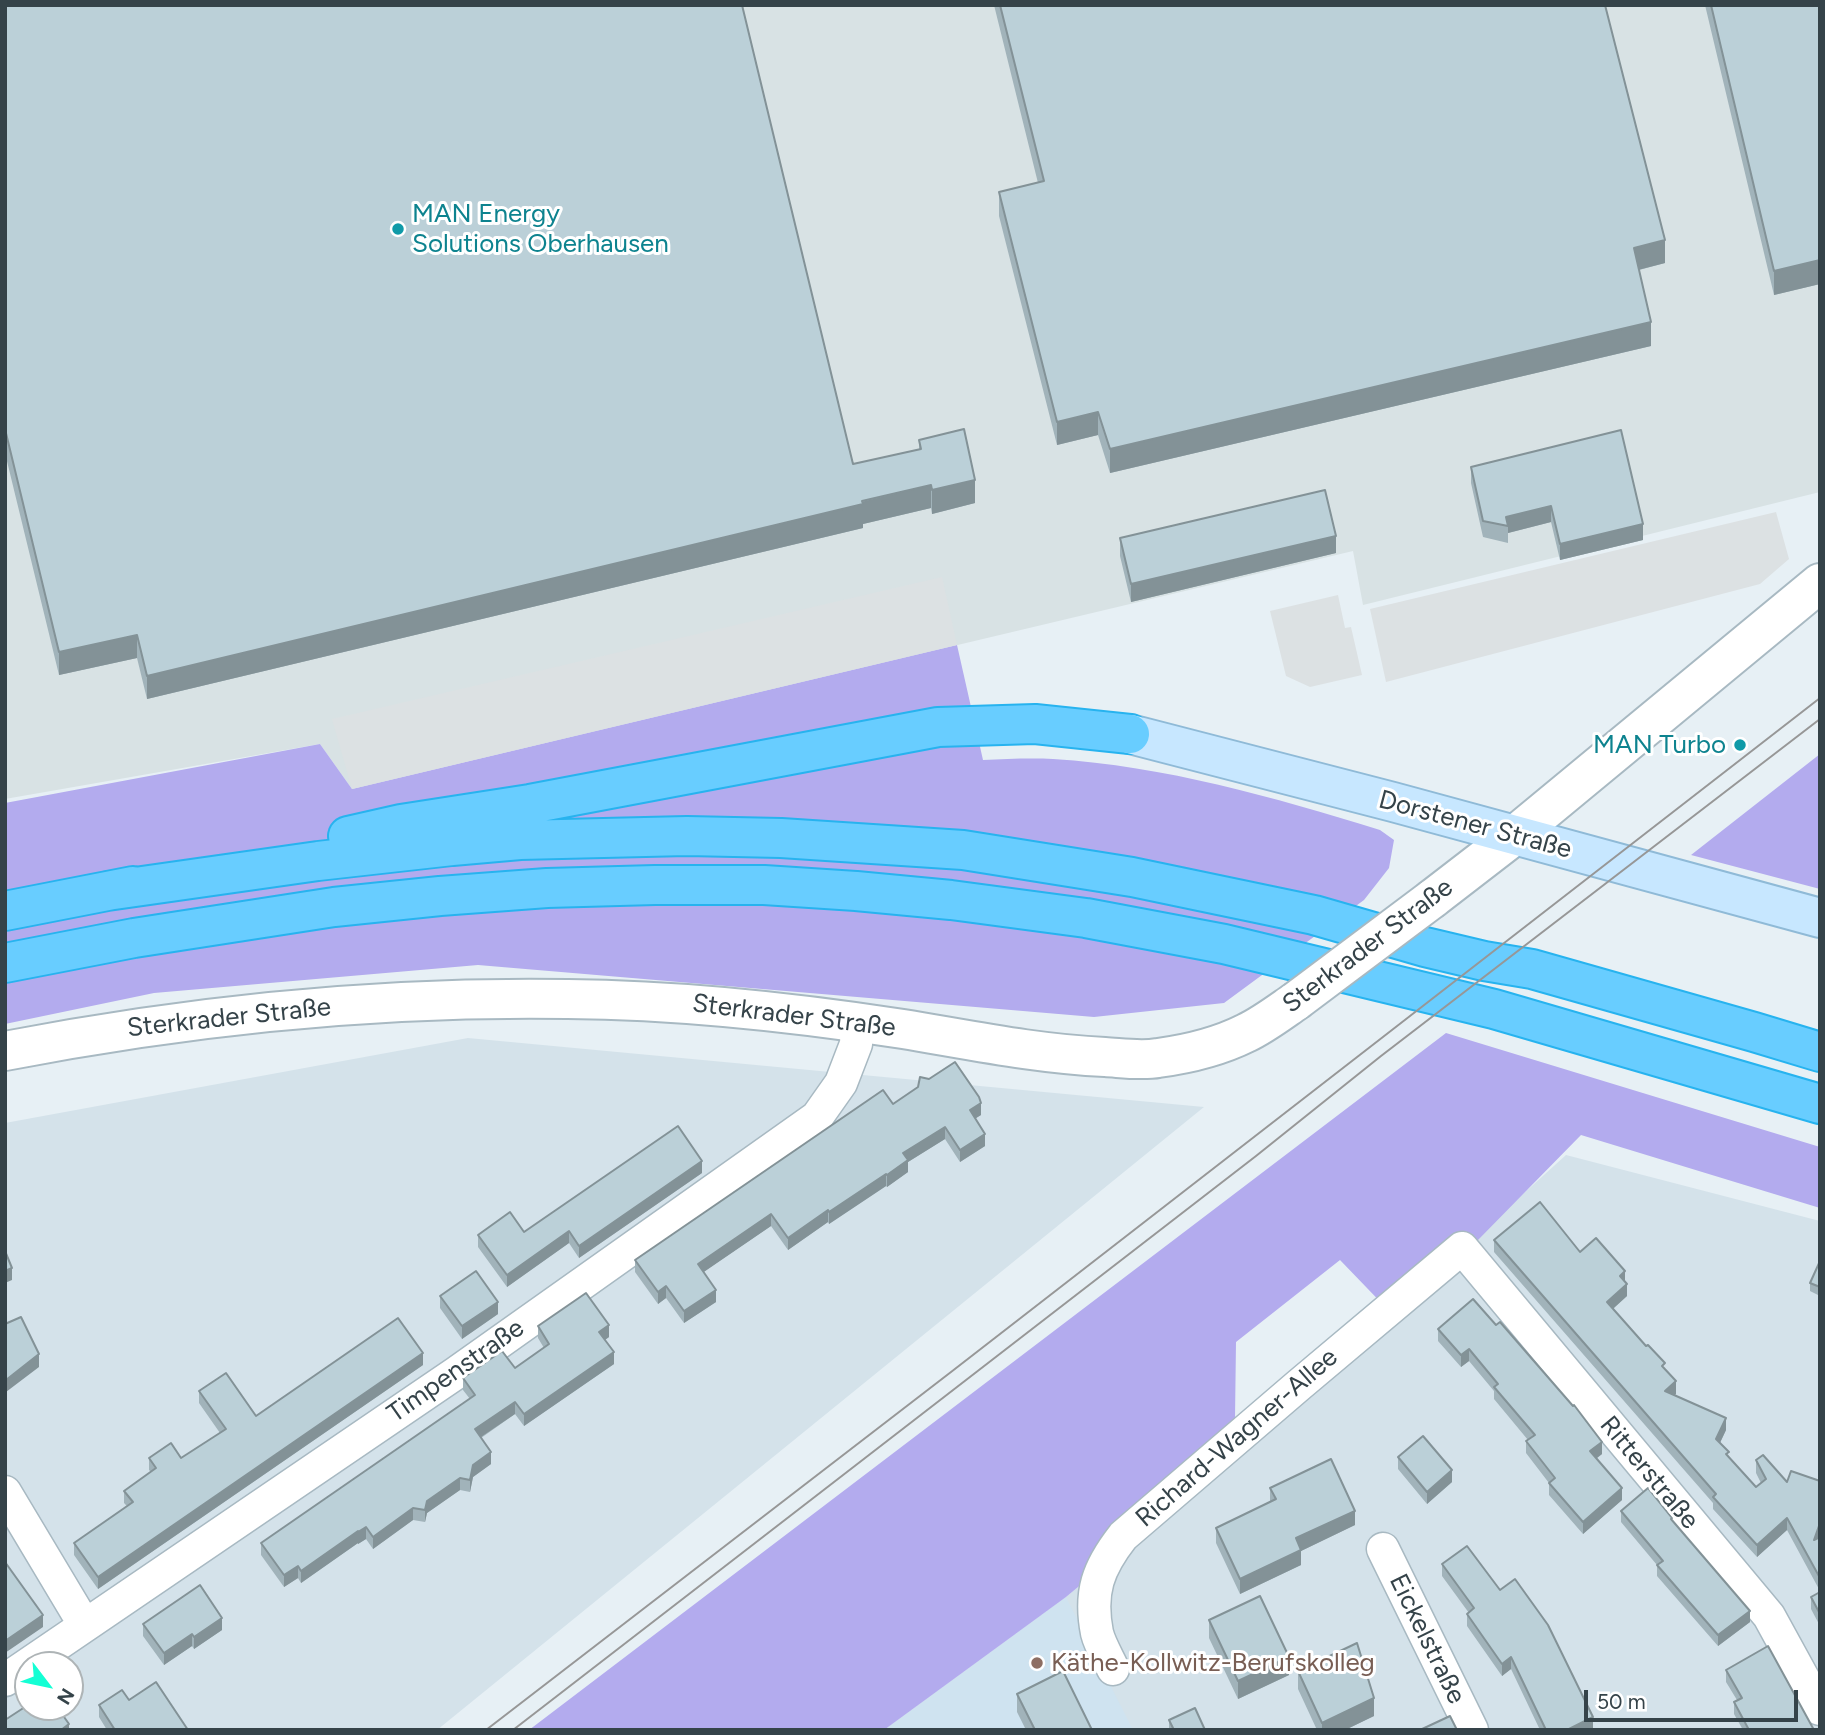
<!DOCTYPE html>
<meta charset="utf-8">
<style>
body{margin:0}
#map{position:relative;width:1825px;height:1735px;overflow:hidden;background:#e7f0f5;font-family:Figtree,sans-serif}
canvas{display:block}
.frame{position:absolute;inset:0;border:7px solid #354349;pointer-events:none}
.north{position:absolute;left:14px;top:1651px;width:70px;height:70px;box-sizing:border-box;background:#fff;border:2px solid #aeb4b6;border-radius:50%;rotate:122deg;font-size:19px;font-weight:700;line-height:28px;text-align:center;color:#354349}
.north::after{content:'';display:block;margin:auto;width:24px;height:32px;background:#14ffd4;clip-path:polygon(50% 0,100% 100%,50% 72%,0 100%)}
.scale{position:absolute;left:1584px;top:1690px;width:214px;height:32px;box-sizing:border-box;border:4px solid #354349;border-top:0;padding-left:9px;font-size:21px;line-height:24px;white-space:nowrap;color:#354349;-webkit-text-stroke:5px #fff;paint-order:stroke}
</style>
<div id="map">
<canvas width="1825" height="1735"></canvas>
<div class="frame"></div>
<div class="north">N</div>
<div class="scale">50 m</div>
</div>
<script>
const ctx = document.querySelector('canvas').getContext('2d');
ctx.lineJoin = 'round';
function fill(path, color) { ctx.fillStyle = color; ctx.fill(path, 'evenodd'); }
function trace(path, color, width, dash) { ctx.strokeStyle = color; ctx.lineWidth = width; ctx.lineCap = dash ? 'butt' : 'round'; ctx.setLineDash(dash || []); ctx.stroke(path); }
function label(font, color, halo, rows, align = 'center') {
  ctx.font = font + ' Figtree,sans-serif'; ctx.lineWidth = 6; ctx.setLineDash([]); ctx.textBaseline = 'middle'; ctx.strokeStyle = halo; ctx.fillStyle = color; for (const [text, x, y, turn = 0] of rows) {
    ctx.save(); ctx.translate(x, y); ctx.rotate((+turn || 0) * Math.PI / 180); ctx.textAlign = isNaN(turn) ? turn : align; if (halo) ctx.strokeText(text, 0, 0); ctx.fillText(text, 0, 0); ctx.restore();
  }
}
fill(new Path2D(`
 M 468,1038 L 1204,1107 L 437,1730 L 5,1730 L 5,1123 ZM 28,1665 L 70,1665 L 70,1707 L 28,1707 Z
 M 1566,1155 L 1820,1221 L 1820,1730 L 884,1730 L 1066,1597 L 1212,1476 Z`), '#d4e2ea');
fill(new Path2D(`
 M 5,5 L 1820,5 L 1820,492 L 1363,605 L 1353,551 L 352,789 L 320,744 L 5,799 Z`), '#d8e2e4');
fill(new Path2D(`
 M 1066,1597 L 1133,1730 L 884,1730 Z`), '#cfe3f0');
fill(new Path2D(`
 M 957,645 L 983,760 C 1006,759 1030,758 1053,759 C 1165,766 1273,797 1380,830 L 1394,840 L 1389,868 L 1364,900 L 1224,1003 L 1094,1017 L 478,965 L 154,993 L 5,1024 L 5,803 L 320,744 L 352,789 Z
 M 1820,754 L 1820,889 L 1691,855 Z
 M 1446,1033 L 1820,1147 L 1820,1208 L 1581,1135 L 1478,1240 L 1393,1315 L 1340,1260 L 1236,1342 L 1235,1418 L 1212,1476 L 1066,1597 L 884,1730 L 529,1730 Z`), '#b3abee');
fill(new Path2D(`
 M 1776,512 L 1789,559 L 1760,584 L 1386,682 L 1370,609 Z
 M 942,577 L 957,645 L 352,789 L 332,719 Z
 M 1338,595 L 1345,628 L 1351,627 L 1362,675 L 1310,687 L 1286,676 L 1270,611 Z`), '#dce1e3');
const minor = new Path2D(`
 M 5,1492 L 84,1624
 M 1383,1549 L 1472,1730
 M 1113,1669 C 1108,1658 1100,1645 1097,1633 C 1089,1592 1098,1568 1123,1536 L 1299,1385 L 1462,1248 L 1769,1616 L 1820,1709
 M 5,1680 L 456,1373 L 817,1117 L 841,1083 L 856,1044 L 857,1022`);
const tertiary = new Path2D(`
 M 1432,899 L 1515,835 L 1820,583
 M 5,1051 C 191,1015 379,996 568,999 C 681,1000 792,1012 903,1029 C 970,1040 1037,1054 1105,1057 C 1122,1058 1141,1061 1158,1058 C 1188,1054 1218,1047 1246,1033 C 1263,1025 1280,1012 1296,1001`);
const secondary = new Path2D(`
 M 1130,734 L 1393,802 L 1820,918`);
const motorway = new Path2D(`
 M 348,836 L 401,824 L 530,804 L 938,727 L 1035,724 L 1130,734
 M 107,891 L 318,861 L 452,846 L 520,840 L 687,836 L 781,838 L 963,850 L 1132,877 L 1314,915 L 1425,947 L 1484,961 L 1532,969 L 1754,1032 L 1820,1052
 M 5,911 L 133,886
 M 5,963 L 134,938 L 334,907 L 440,896 L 547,888 L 655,885 L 764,885 L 856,891 L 951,900 L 1086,918 L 1224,944 L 1494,1009 L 1820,1104`);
trace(minor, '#a8b9c2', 35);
trace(tertiary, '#a8b9c2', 42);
trace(secondary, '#8fbad7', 42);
trace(motorway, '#27b3ef', 42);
trace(minor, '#fff', 32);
trace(tertiary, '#fff', 38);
trace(secondary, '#c7e7ff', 38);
trace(motorway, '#68cdff', 38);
trace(new Path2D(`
 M 486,1730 L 951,1372 L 1820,698
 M 513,1730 L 1256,1156 L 1381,1056 L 1820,719`), '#979797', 2);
const tertiaryBridge = new Path2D(`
 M 1296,1001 L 1432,899`);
trace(tertiaryBridge, '#a8b9c2', 42, []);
trace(tertiaryBridge, '#fff', 38);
fill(new Path2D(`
 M 5,5 L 853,464 L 919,449 L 919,440 L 975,503 L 932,514 L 931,508 L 863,524 L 863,528 L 147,699 L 137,658 L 59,675 L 5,453 Z
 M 994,5 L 1605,5 L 1665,263 L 1639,270 L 1651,346 L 1110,473 L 1098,435 L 1057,445 L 999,216 L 999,192 L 1038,183 Z
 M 1705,5 L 1820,5 L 1820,284 L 1774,295 Z
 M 1471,467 L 1643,540 L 1560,560 L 1551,522 L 1508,533 L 1508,543 L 1483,537 L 1471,483 Z
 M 1120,538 L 1336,553 L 1131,602 L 1120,556 Z
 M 893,1104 L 981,1115 L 975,1118 L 985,1146 L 960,1162 L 945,1139 L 908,1162 L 908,1172 L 887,1187 L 886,1186 L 829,1224 L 828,1222 L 788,1250 L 771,1226 L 703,1272 L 716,1302 L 684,1323 L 666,1298 L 658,1304 L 635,1272 L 635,1260 Z
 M 702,1173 L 579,1258 L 569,1243 L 507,1287 L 478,1247 L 478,1235 L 524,1232 Z
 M 1494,1240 L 1580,1252 L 1625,1282 L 1627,1296 L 1613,1309 L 1665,1369 L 1676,1394 L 1674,1395 L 1726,1430 L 1720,1443 L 1729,1457 L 1756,1487 L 1761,1483 L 1756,1473 L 1756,1460 L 1787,1482 L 1820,1481 L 1820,1591 L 1787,1530 L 1757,1557 L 1713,1509 L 1713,1503 L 1494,1252 Z
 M 1820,1261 L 1820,1296 L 1810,1291 L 1810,1283 Z
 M 440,1296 L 498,1314 L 462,1339 L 440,1308 Z
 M 1473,1299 L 1602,1454 L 1596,1459 L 1622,1500 L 1583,1534 L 1549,1495 L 1549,1483 L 1526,1453 L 1526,1441 L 1528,1440 L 1494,1399 L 1494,1391 L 1469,1361 L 1461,1367 L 1438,1341 L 1438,1329 Z
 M 538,1326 L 609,1337 L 605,1340 L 614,1364 L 524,1426 L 515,1414 L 481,1438 L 491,1464 L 473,1477 L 470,1492 L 460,1490 L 427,1513 L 425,1522 L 413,1520 L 373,1549 L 366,1539 L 358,1544 L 358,1543 L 301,1583 L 298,1578 L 284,1587 L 261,1555 L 261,1543 L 470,1399 L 463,1390 L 463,1378 L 515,1368 L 544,1348 L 538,1338 Z
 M 423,1365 L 98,1589 L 74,1555 L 74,1543 L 127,1506 L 124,1503 L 124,1491 L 151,1472 L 149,1470 L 149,1458 L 181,1458 L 220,1433 L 199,1403 L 199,1391 L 256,1416 Z
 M 1398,1457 L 1452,1482 L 1427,1504 L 1398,1469 Z
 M 1270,1488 L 1355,1525 L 1301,1551 L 1301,1565 L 1240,1594 L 1216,1543 L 1216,1528 L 1270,1502 Z
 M 1621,1511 L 1672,1521 L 1750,1622 L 1718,1646 L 1657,1576 L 1657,1565 L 1621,1522 Z
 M 1442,1564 L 1593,1729 L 1540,1730 L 1511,1669 L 1502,1676 L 1467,1626 L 1467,1614 L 1469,1613 L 1442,1576 Z
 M 1820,1592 L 1820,1626 L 1811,1609 L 1811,1597 Z
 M 1209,1620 L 1289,1675 L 1238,1699 L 1209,1638 Z
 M 143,1624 L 222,1630 L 194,1649 L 192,1646 L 164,1665 L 143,1636 Z
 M 1726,1670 L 1814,1730 L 1743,1730 L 1734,1714 L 1734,1702 L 1737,1700 L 1726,1682 Z
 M 1298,1671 L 1374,1716 L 1345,1730 L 1317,1730 L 1298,1689 Z
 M 1017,1694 L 1092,1730 L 1026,1730 L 1017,1712 Z
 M 129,1700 L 188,1730 L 107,1730 L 99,1717 L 99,1705 Z
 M 1169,1720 L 1205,1730 L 1169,1730 Z`), '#a1b3ba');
fill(new Path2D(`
 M 1665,240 L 1665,263 L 1634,271 L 1634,248 Z
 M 1820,260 L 1820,284 L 1774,295 L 1774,271 Z
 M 1651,322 L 1651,346 L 1110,473 L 1110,449 Z
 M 1098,412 L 1098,435 L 1057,445 L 1057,422 Z
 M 975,480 L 975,503 L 932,514 L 932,490 Z
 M 931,485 L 931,508 L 863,524 L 863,528 L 147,699 L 147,676 Z
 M 1551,506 L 1551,522 L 1508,533 L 1508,526 L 1506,517 Z
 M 1643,524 L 1643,540 L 1560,560 L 1560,544 Z
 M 1336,536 L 1336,553 L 1131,602 L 1131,584 Z
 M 137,635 L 137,658 L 59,675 L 59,652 Z
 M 981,1103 L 981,1115 L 970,1122 L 970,1110 Z
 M 945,1127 L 945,1139 L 908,1162 L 908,1172 L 887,1187 L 887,1175 L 903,1153 Z
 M 985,1134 L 985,1146 L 960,1162 L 960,1150 Z
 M 702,1161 L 702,1173 L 579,1258 L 579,1246 Z
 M 886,1174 L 886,1186 L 829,1224 L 829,1212 Z
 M 828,1210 L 828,1222 L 788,1250 L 788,1238 Z
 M 771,1214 L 771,1226 L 698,1276 L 698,1264 Z
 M 569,1231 L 569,1243 L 507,1287 L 507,1275 Z
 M 12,1268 L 12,1280 L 5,1283 L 5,1271 Z
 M 1625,1271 L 1625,1284 L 1620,1276 Z
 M 1627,1284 L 1627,1296 L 1607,1314 L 1607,1302 Z
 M 666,1286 L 666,1298 L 658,1304 L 658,1292 Z
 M 716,1290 L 716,1302 L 684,1323 L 684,1311 Z
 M 498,1302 L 498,1314 L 462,1339 L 462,1326 Z
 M 609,1325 L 609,1337 L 599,1344 L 599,1332 Z
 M 1469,1349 L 1469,1361 L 1461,1367 L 1461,1355 Z
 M 614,1352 L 614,1364 L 524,1426 L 524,1414 Z
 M 423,1353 L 423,1365 L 98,1589 L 98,1577 Z
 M 39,1354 L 39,1367 L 6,1392 L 6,1380 Z
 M 1676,1381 L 1676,1394 L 1665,1403 L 1665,1391 Z
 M 515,1402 L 515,1414 L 475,1441 L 475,1429 Z
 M 1726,1418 L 1726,1430 L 1716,1451 L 1716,1439 Z
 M 1602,1442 L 1602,1454 L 1590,1463 L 1590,1451 Z
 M 491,1452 L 491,1464 L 473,1477 L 470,1492 L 470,1480 L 473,1465 Z
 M 1452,1470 L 1452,1482 L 1427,1504 L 1427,1492 Z
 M 460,1478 L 460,1490 L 427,1513 L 425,1522 L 425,1510 L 427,1501 Z
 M 1622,1488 L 1622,1500 L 1583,1534 L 1583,1522 Z
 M 413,1508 L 413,1520 L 373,1549 L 373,1537 Z
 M 1355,1511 L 1355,1525 L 1301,1551 L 1301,1565 L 1240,1594 L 1240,1579 L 1296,1538 Z
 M 1787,1518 L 1787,1530 L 1757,1557 L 1757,1545 Z
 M 1820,1523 L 1820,1536 L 1814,1553 L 1814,1540 Z
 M 366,1527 L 366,1539 L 358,1544 L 358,1532 Z
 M 358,1531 L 358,1543 L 301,1583 L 301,1571 Z
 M 298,1566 L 298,1578 L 284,1587 L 284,1575 Z
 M 1750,1611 L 1750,1622 L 1718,1646 L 1718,1635 Z
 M 43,1615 L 43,1627 L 5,1653 L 5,1641 Z
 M 222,1618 L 222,1630 L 194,1649 L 194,1637 Z
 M 192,1634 L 192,1646 L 164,1665 L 164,1653 Z
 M 1289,1657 L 1289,1675 L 1238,1699 L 1238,1681 Z
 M 1511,1657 L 1511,1669 L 1502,1676 L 1502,1664 Z
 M 1374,1698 L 1374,1716 L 1345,1730 L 1322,1730 L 1322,1723 Z
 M 1593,1717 L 1593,1729 L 1592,1730 L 1567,1730 Z
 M 69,1724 L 69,1730 L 61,1730 Z`), '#839297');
const building = new Path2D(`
 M 5,5 L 742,5 L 853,464 L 921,449 L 919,440 L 964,429 L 975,480 L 932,490 L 931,485 L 862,501 L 863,504 L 147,676 L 137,635 L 59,652 L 5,429 Z
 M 1000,5 L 1605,5 L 1665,240 L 1634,248 L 1651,322 L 1110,449 L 1098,412 L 1057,422 L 999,192 L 1044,181 Z
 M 1711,5 L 1820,5 L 1820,260 L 1774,271 Z
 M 1621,430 L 1643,524 L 1560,544 L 1551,506 L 1506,517 L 1508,526 L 1483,521 L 1471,467 Z
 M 1325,490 L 1336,536 L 1131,584 L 1120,538 Z
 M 955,1062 L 979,1097 L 981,1103 L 970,1110 L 985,1134 L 960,1150 L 945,1127 L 903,1153 L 908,1160 L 887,1175 L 886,1174 L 829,1212 L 828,1210 L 788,1238 L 771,1214 L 698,1264 L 716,1290 L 684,1311 L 666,1286 L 658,1292 L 635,1260 L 883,1090 L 893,1104 L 918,1087 L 920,1077 L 929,1079 Z
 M 678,1126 L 702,1161 L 579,1246 L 569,1231 L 507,1275 L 478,1235 L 510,1212 L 524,1232 Z
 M 1540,1202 L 1580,1252 L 1596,1238 L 1625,1271 L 1620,1276 L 1627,1284 L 1607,1302 L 1646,1346 L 1648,1345 L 1665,1363 L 1662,1366 L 1676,1381 L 1665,1391 L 1726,1418 L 1716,1439 L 1729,1452 L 1726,1454 L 1756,1487 L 1766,1479 L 1756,1460 L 1763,1455 L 1787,1482 L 1791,1471 L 1820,1481 L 1820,1523 L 1814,1540 L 1820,1537 L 1820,1578 L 1787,1518 L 1757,1545 L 1713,1497 L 1716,1494 L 1494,1240 Z
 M 5,1251 L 12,1268 L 5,1271 Z
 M 1820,1261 L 1820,1287 L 1810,1283 Z
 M 476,1271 L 498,1302 L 462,1326 L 440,1296 Z
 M 586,1293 L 609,1325 L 599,1332 L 614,1352 L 524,1414 L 515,1402 L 475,1429 L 491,1452 L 473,1465 L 470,1480 L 460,1478 L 427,1501 L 425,1510 L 413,1508 L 373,1537 L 366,1527 L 358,1532 L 358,1531 L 301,1571 L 298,1566 L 284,1575 L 261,1543 L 475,1395 L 463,1378 L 502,1351 L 515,1368 L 549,1344 L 538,1326 Z
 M 1473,1299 L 1496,1325 L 1500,1322 L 1573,1406 L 1574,1405 L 1602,1442 L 1590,1451 L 1622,1488 L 1583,1522 L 1549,1483 L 1555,1478 L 1526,1441 L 1535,1435 L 1494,1387 L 1498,1384 L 1469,1349 L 1461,1355 L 1438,1329 Z
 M 21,1317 L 39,1354 L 6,1380 L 5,1324 Z
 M 398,1318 L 423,1353 L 98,1577 L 74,1543 L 133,1502 L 124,1491 L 156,1468 L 149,1458 L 171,1443 L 181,1458 L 226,1429 L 199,1391 L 226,1373 L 256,1416 Z
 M 1423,1436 L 1452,1470 L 1427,1492 L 1398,1457 Z
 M 1331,1459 L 1355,1511 L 1296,1538 L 1301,1550 L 1240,1579 L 1216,1528 L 1276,1499 L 1270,1488 Z
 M 1648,1488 L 1672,1518 L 1671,1519 L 1750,1611 L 1718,1635 L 1657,1565 L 1663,1561 L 1621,1511 Z
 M 1467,1546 L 1500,1590 L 1515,1579 L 1548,1625 L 1593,1717 L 1567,1730 L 1546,1730 L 1511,1657 L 1502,1664 L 1467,1614 L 1474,1608 L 1442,1564 Z
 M 5,1562 L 43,1615 L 5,1641 Z
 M 200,1585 L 222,1618 L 194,1637 L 192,1634 L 164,1653 L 143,1624 Z
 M 1820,1592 L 1820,1614 L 1811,1597 Z
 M 1260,1596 L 1289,1657 L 1238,1681 L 1209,1620 Z
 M 1357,1643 L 1374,1698 L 1322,1723 L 1298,1671 Z
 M 1768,1646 L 1814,1730 L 1749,1730 L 1734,1702 L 1742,1698 L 1726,1670 Z
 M 1063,1671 L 1092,1730 L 1035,1730 L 1017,1694 Z
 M 156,1682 L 188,1730 L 115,1730 L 99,1705 L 122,1690 L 129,1700 Z
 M 28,1705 L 28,1707 L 57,1707 L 69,1724 L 61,1730 L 5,1730 L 5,1720 Z
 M 1195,1708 L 1205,1730 L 1174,1730 L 1169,1720 Z
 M 1450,1716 L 1457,1730 L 1420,1730 Z`);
fill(building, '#bbd0d8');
trace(building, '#839297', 2);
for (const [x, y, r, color] of [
 [398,229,7,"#0f9aa8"],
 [1740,745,7,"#0f9aa8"],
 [1037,1663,7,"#8d6e63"]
]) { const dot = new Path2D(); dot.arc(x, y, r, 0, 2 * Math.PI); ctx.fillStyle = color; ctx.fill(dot); trace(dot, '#fff', 2.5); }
label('26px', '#0d838f', '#fff', [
 ["MAN Energy",412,214],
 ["Solutions Oberhausen",412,244],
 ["MAN Turbo",1726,745,"right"]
], 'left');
label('26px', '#354349', '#fff', [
 ["Dorstener Straße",1475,825,15],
 ["Sterkrader Straße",1368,946,-37],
 ["Sterkrader Straße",794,1016,7],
 ["Sterkrader Straße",229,1018,-6],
 ["Timpenstraße",456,1371,-35],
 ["Richard-Wagner-Allee",1237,1438,-41],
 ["Ritterstraße",1649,1473,50],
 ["Eickelstraße",1427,1639,64]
]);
label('26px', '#785e54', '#fff', [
 ["Käthe-Kollwitz-Berufskolleg",1051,1663]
], 'left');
</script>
